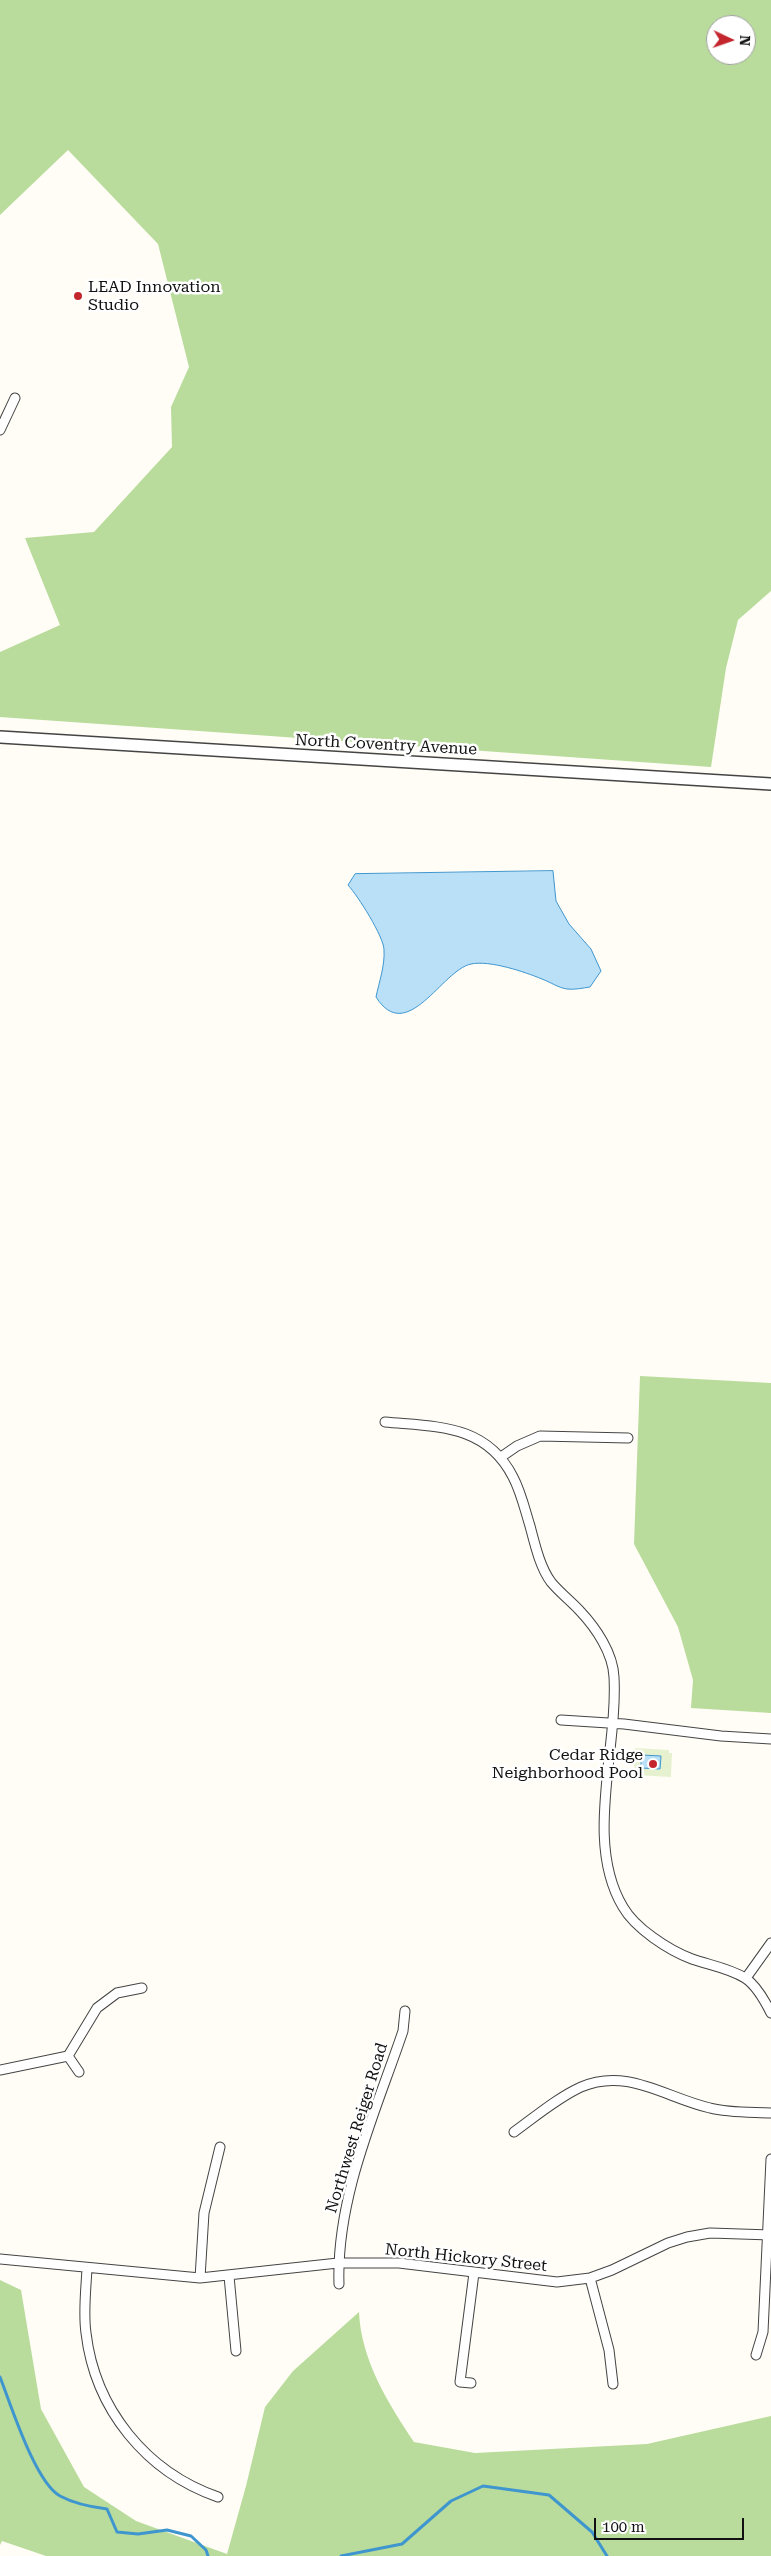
<!DOCTYPE html>
<style>
body{margin:0}
#map{position:relative;width:771px;height:2556px;overflow:hidden;background:#fffdf5;font-family:"Roboto Serif",serif}
canvas{display:block}
.north{position:absolute;left:706px;top:15px;width:50px;height:50px;box-sizing:border-box;background:#fff;border:1px solid #a0a0a0;border-radius:50%;rotate:93deg;font-size:14px;font-weight:700;line-height:20px;text-align:center;color:#111}
.north::after{content:'';display:block;margin:auto;width:18px;height:22px;background:#c4262e;clip-path:polygon(50% 0,100% 100%,50% 72%,0 100%)}
.scale{position:absolute;left:594px;top:2518px;width:150px;height:22px;box-sizing:border-box;border:2px solid #111;border-top:0;padding-left:6px;font-size:15px;line-height:18px;white-space:nowrap;color:#111;-webkit-text-stroke:4px #fff;paint-order:stroke}
</style>
<div id="map">
<canvas width="771" height="2556"></canvas>
<div class="north">N</div>
<div class="scale">100 m</div>
</div>
<script>
const ctx = document.querySelector('canvas').getContext('2d');
ctx.lineJoin = 'round';
function fill(path, color) { ctx.fillStyle = color; ctx.fill(path, 'evenodd'); }
function trace(path, color, width, dash) { ctx.strokeStyle = color; ctx.lineWidth = width; ctx.lineCap = dash ? 'butt' : 'round'; ctx.setLineDash(dash || []); ctx.stroke(path); }
function label(font, color, halo, rows, align = 'center') {
  ctx.font = font + ' "Roboto Serif",serif'; ctx.lineWidth = 5; ctx.setLineDash([]); ctx.textBaseline = 'middle'; ctx.strokeStyle = halo; ctx.fillStyle = color; for (const [text, x, y, turn = 0] of rows) {
    ctx.save(); ctx.translate(x, y); ctx.rotate((+turn || 0) * Math.PI / 180); ctx.textAlign = isNaN(turn) ? turn : align; if (halo) ctx.strokeText(text, 0, 0); ctx.fillText(text, 0, 0); ctx.restore();
  }
}
fill(new Path2D(`
 M 0,0 L 771,0 L 771,591 L 738,620 L 726,668 L 711,767 L 0,717 L 0,652 L 60,625 L 25,538 L 94,532 L 172,447 L 171,407 L 189,367 L 158,244 L 68,150 L 0,215 ZM 716,25 L 746,25 L 746,55 L 716,55 Z
 M 640,1376 L 771,1383 L 771,1713 L 691,1708 L 693,1680 L 678,1627 L 634,1544 Z
 M 0,2280 L 21,2290 L 41,2409 L 84,2487 L 136,2521 L 227,2554 L 246,2486 L 265,2407 L 293,2371 L 359,2312 C 361,2360 388,2403 414,2442 L 475,2453 L 647,2444 L 771,2416 L 771,2556 L 46,2556 L 2,2541 L 0,2545 Z`), '#b9dc9c');
fill(new Path2D(`
 M 635,1748 L 669,1750 L 669,1753 L 672,1753 L 671,1777 L 634,1775 Z`), '#e6f2cf');
const water = new Path2D(`
 M 553,871 L 556,901 L 569,924 L 591,949 L 601,971 L 590,987 C 583,988 574,990 567,989 C 559,988 550,982 542,979 C 525,972 490,960 471,964 C 442,970 407,1046 376,997 C 379,982 385,966 384,950 C 384,937 358,896 348,885 L 355,874 Z
 M 642,1755 L 661,1756 L 660,1769 L 641,1768 Z`);
fill(water, '#b9e0f7');
trace(water, '#3f96cf', 1);
trace(new Path2D(`
 M 0,2377 C 11,2405 35,2482 60,2496 C 75,2504 91,2507 107,2509 L 117,2532 L 138,2534 L 167,2530 L 191,2536 L 206,2550 L 208,2556
 M 341,2556 L 402,2544 L 451,2501 L 483,2486 L 549,2495 L 592,2532 L 607,2556`), '#3f96cf', 3);
const minor = new Path2D(`
 M 0,430 L 15,398
 M 385,1422 C 437,1427 486,1424 513,1477 C 521,1492 525,1510 530,1526 C 535,1545 540,1567 551,1582 C 560,1593 571,1601 580,1611 C 596,1628 613,1653 614,1677 C 618,1750 584,1842 623,1907 C 635,1928 668,1950 692,1959 C 709,1965 729,1968 745,1978 C 756,1985 765,2001 771,2013
 M 501,1457 L 517,1446 L 540,1436 L 628,1438
 M 561,1720 L 624,1724 L 721,1736 L 771,1739
 M 746,1978 L 771,1943
 M 68,2056 L 79,2072
 M 0,2070 L 68,2056 L 97,2008 L 117,1993 L 142,1988
 M 514,2132 C 535,2117 557,2098 581,2087 C 627,2067 666,2098 710,2108 C 729,2113 751,2112 771,2113
 M 0,2259 L 200,2278 L 338,2263 L 399,2263 L 557,2282 L 590,2278 L 612,2270 L 668,2243 L 687,2237 L 710,2233 L 771,2235
 M 87,2268 C 86,2290 83,2312 86,2333 C 95,2409 146,2472 218,2497
 M 229,2276 L 236,2351
 M 200,2278 L 204,2213 L 220,2147
 M 590,2278 L 609,2350 L 613,2384
 M 339,2284 C 336,2197 376,2111 403,2031 L 405,2011
 M 756,2355 L 763,2332 L 771,2159
 M 471,2383 L 460,2382 L 474,2273`);
const tertiary = new Path2D(`
 M 0,737 L 771,784`);
trace(minor, '#444', 11);
trace(tertiary, '#444', 14);
trace(minor, '#fff', 9);
trace(tertiary, '#fff', 11);
for (const [x, y, r, color] of [
 [78,296,5,"#c4262e"],
 [653,1764,5,"#c4262e"]
]) { const dot = new Path2D(); dot.arc(x, y, r, 0, 2 * Math.PI); ctx.fillStyle = color; ctx.fill(dot); trace(dot, '#fff', 2); }
label('16px', '#111', '#fff', [
 ["LEAD Innovation",88,287],
 ["Studio",88,305],
 ["Cedar Ridge",643,1755,"right"],
 ["Neighborhood Pool",643,1773,"right"]
], 'left');
label('16px', '#111', '#fff', [
 ["North Coventry Avenue",386,745,3],
 ["Northwest Reiger Road",357,2128,-73],
 ["North Hickory Street",466,2258,6]
]);
</script>
